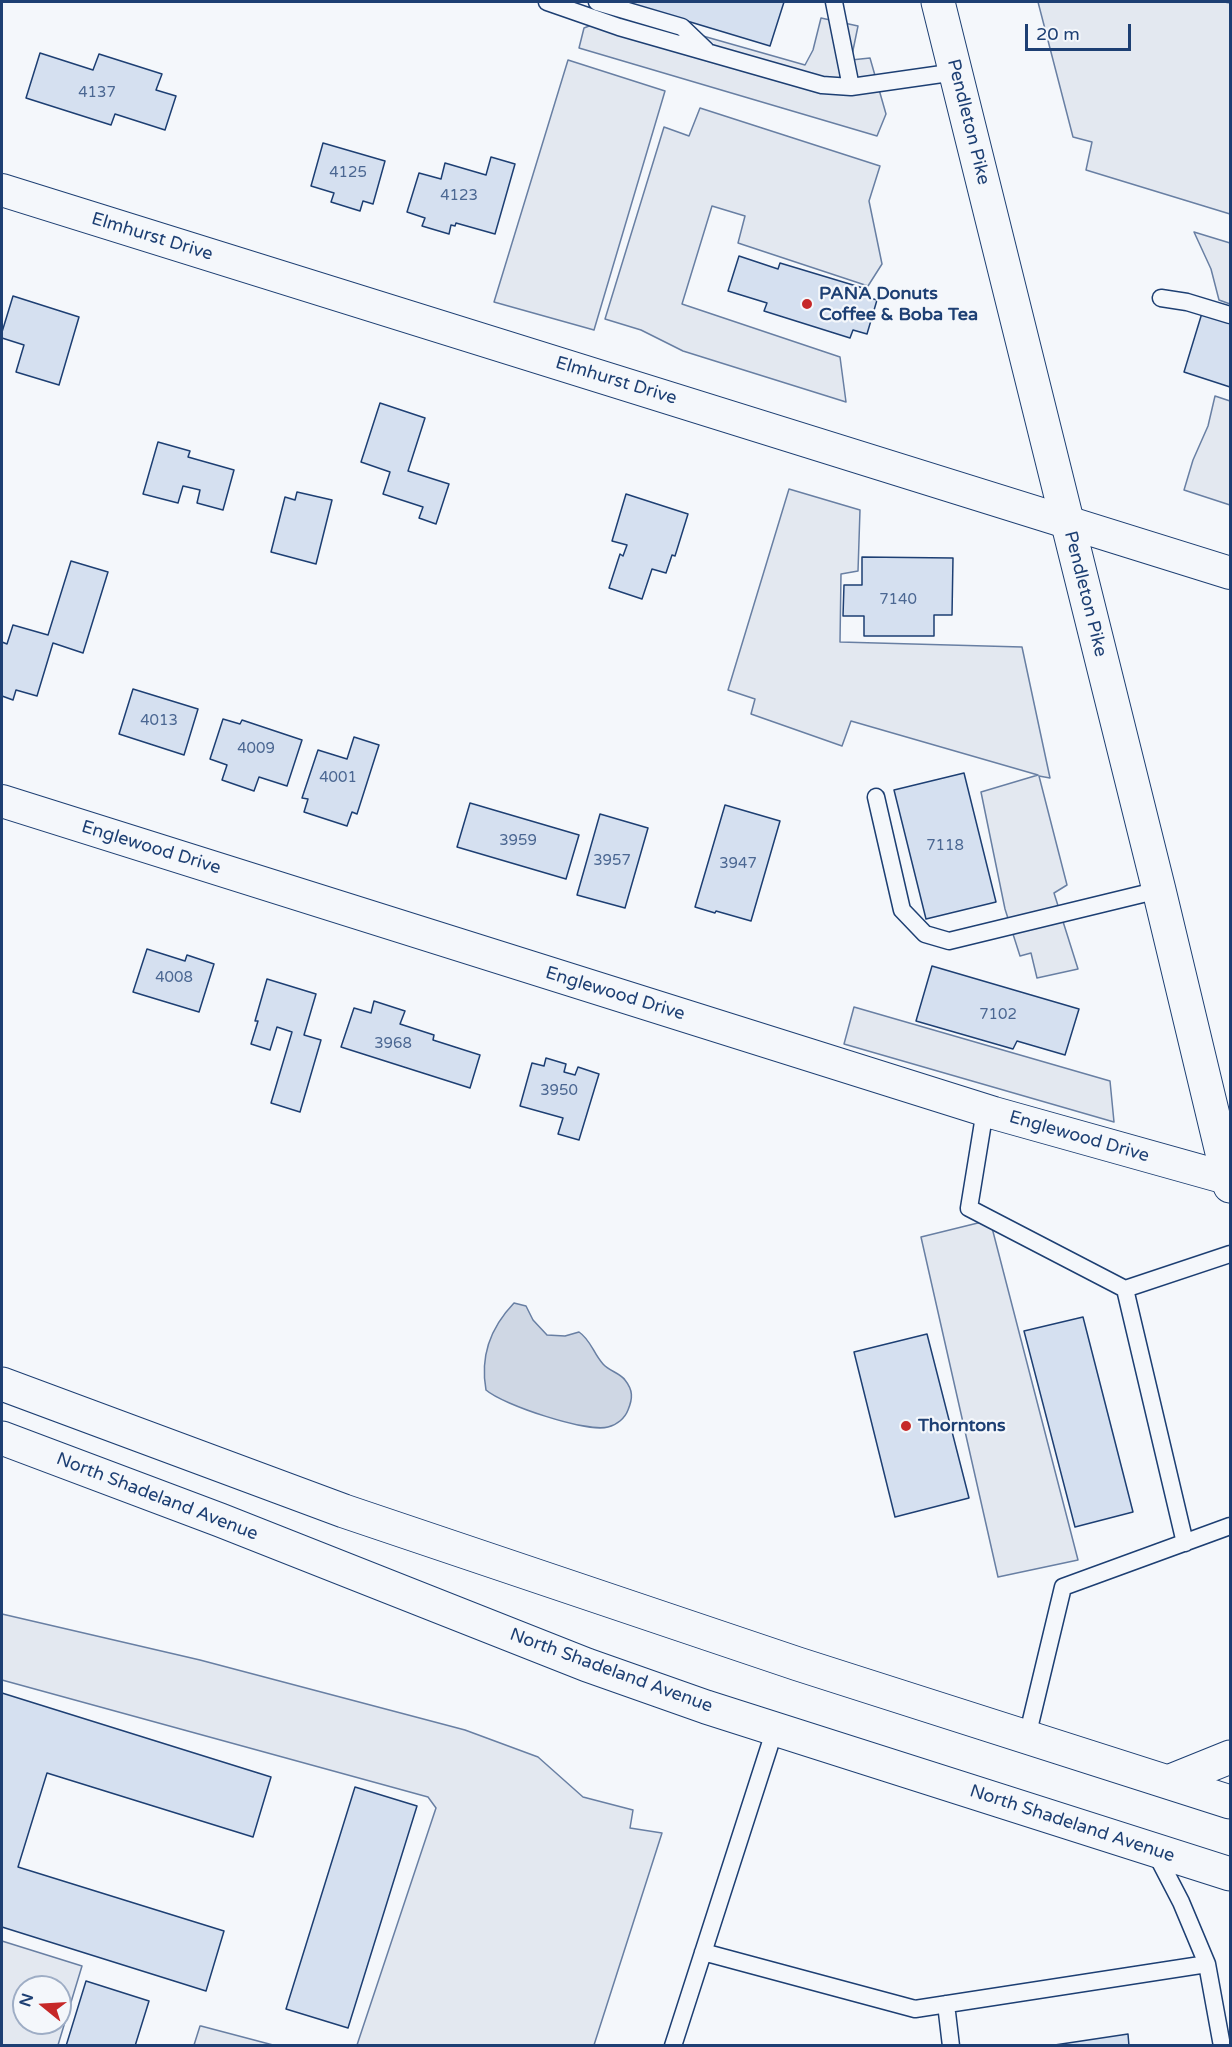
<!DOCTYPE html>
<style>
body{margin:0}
#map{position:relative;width:1232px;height:2047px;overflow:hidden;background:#f4f7fb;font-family:"Varela Round",sans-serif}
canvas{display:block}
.frame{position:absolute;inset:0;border:3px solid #1d3f73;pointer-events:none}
.north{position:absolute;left:12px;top:1975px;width:60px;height:60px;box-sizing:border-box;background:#f4f7fb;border:2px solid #9eadc5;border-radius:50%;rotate:288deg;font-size:16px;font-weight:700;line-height:24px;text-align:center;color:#1d3f73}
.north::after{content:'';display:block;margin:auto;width:21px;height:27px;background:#c62828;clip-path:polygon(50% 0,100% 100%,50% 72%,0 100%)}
.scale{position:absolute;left:1025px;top:24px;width:106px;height:27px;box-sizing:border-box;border:3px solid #1d3f73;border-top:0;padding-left:8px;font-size:18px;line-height:21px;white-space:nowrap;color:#1d3f73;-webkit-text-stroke:4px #f4f7fb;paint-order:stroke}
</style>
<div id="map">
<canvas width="1232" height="2047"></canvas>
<div class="frame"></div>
<div class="north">N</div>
<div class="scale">20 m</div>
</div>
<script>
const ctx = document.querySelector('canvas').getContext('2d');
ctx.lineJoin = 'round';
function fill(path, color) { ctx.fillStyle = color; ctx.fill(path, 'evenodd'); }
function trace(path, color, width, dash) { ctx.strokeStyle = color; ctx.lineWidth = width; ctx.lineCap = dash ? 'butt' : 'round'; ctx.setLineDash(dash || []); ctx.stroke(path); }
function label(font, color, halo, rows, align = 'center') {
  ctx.font = font + ' "Varela Round",sans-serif'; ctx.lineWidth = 4.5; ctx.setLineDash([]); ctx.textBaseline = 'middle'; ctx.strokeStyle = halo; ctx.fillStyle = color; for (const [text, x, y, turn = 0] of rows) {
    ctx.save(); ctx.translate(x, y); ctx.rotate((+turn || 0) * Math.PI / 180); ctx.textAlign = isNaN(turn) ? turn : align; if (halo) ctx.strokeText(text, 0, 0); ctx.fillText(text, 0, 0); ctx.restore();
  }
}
const parking = new Path2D(`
 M 1038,2 L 1224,2 L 1230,3 L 1230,214 L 1086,170 L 1092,142 L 1073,137 Z
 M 622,13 L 805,65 L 813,50 L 821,18 L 858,26 L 851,60 L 870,58 L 886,114 L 877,136 L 579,48 L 584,28 Z
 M 568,60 L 665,91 L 594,330 L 494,302 Z
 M 700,108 L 880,166 L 869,201 L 882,264 L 868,286 L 738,243 L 745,216 L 712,206 L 682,304 L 840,357 L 846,402 L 683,351 L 641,330 L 605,319 L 664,127 L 689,136 Z
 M 1194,232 L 1230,243 L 1230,304 L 1219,300 L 1211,269 Z
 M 1215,396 L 1230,401 L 1230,505 L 1184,490 L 1193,460 L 1208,426 Z
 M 789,489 L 860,510 L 858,571 L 841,574 L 840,642 L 1022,647 L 1050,778 L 1039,776 L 1067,885 L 1054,893 L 1078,969 L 1037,978 L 1031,953 L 1020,956 L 1005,909 L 981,792 L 1038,775 L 851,721 L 842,746 L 751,714 L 755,699 L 728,690 Z
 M 854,1007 L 1110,1081 L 1114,1122 L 844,1044 Z
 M 990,1220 L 1078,1560 L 998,1577 L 921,1237 Z
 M 2,1614 L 200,1660 L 465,1730 L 538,1757 L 583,1797 L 633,1810 L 630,1828 L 662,1833 L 594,2045 L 357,2045 L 436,1808 L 428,1797 L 2,1680 Z
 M 2,1941 L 82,1966 L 58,2045 L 2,2045 ZM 24,1987 L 60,1987 L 60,2023 L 24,2023 Z
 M 200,2026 L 201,2026 L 273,2045 L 194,2045 Z`);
fill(parking, '#e3e8f0');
trace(parking, '#687fa3', 1.5);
const water = new Path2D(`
 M 514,1303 L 526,1306 L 533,1320 L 547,1335 L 565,1336 L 579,1332 C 591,1340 593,1353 603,1364 C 609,1371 620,1373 625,1380 C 633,1390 633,1398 628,1410 C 625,1418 617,1425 608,1427 C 588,1433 503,1405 486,1390 C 480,1357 490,1328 514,1303 Z`);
fill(water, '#cfd7e4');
trace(water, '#687fa3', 1.5);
const building = new Path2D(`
 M 624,2 L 784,2 L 770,46 Z
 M 40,53 L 93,70 L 99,54 L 162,74 L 156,90 L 176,96 L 165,130 L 115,114 L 111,125 L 26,98 Z
 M 323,143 L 385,161 L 373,204 L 363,201 L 360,211 L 331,202 L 334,193 L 311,186 Z
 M 491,157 L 515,164 L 495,234 L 456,223 L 455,226 L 451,225 L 449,234 L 422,226 L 425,218 L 407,212 L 419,173 L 441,179 L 445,163 L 486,175 Z
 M 739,256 L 778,269 L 780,263 L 863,288 L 860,295 L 877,300 L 867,334 L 853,330 L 850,338 L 764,311 L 767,303 L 728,291 Z
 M 13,296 L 79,317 L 59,385 L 16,372 L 24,345 L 2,338 L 2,332 Z
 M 1202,313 L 1230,322 L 1230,387 L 1184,372 Z
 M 380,403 L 425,418 L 408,471 L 449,484 L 436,524 L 419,518 L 423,507 L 383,494 L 390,472 L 361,462 Z
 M 158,442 L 190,451 L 188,457 L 234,470 L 223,510 L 197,503 L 200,490 L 183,486 L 178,503 L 143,494 Z
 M 297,492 L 332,500 L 316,564 L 271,552 L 285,497 L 295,500 Z
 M 626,494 L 688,514 L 675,556 L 672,555 L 666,573 L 652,569 L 642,599 L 609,588 L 620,554 L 623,556 L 627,545 L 612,541 Z
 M 862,557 L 953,558 L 952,615 L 934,615 L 934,636 L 864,636 L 864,616 L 843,616 L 844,585 L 862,585 Z
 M 71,561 L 108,572 L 83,653 L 53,643 L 37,696 L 16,690 L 13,700 L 2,696 L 2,642 L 7,644 L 13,625 L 48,635 Z
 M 133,689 L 198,709 L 184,755 L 119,734 Z
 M 223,719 L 240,724 L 242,720 L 302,740 L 287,786 L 259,777 L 254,791 L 222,780 L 227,765 L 210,759 Z
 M 354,737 L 379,745 L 357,814 L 352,812 L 347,826 L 304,812 L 308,799 L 302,798 L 318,750 L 347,759 Z
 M 964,773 L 996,902 L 926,919 L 894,790 Z
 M 470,803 L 579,835 L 566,879 L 457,847 Z
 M 725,805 L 780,821 L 751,921 L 716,911 L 715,913 L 695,907 Z
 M 600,814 L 648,828 L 625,908 L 577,895 Z
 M 147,949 L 185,961 L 187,955 L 214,964 L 199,1012 L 133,992 Z
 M 932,966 L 1079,1009 L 1065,1055 L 1017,1041 L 1013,1049 L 916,1021 Z
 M 267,979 L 316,994 L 304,1035 L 321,1040 L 300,1112 L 271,1103 L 292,1032 L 277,1027 L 270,1050 L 251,1044 L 258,1021 L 255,1021 Z
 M 374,1001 L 405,1011 L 400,1024 L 434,1035 L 433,1040 L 480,1055 L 470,1088 L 341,1047 L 354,1008 L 371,1013 Z
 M 546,1058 L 566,1064 L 564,1072 L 575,1075 L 578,1067 L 599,1074 L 579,1140 L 558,1134 L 563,1118 L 520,1106 L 532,1063 L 544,1066 Z
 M 1083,1317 L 1133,1512 L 1075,1527 L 1024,1331 Z
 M 927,1334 L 969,1498 L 895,1517 L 854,1352 Z
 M 2,1693 L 271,1777 L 253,1837 L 47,1773 L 18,1867 L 224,1931 L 206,1991 L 2,1927 Z
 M 355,1787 L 417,1806 L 348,2028 L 286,2009 Z
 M 86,1981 L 149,2001 L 135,2046 L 66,2046 Z
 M 1128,2034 L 1129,2046 L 1048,2046 Z`);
fill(building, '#d5e0f0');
trace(building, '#1d3f73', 1.5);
const service = new Path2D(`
 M 547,2 L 619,27 L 822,85 L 851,87 L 956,72
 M 597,2 L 682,27 L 706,50
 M 834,2 L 851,87
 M 1161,298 L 1187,302 L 1230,315
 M 876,797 L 902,910 L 925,934 L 949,941 L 1159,890
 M 985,1110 L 969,1208 L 1125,1289
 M 1185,1543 L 1125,1289 L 1230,1254
 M 1027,1737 L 1063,1587 L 1230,1526
 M 703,1952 L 915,2009 L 1207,1964 L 1181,1902 L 1154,1850
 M 1207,1964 L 1222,2046
 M 946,2004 L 951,2046
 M 673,2046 L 775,1729`);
const minor = new Path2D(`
 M 2,190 L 1230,573
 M 2,801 L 994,1113 L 1230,1179`);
const primary = new Path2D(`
 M 938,2 L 1159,890 L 1230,1186
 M 2,1384 L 344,1511 L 798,1664 L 1230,1802
 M 2,1438 L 220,1520 L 587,1665 L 706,1707 L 1230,1874
 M 1168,1782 L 1230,1757`);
trace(service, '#1d3f73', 19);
trace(minor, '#1d3f73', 34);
trace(primary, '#1d3f73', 35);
trace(service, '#f4f7fb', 16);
trace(minor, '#f4f7fb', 32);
trace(primary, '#f4f7fb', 33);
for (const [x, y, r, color] of [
 [807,304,6,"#c62828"],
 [906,1426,6,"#c62828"]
]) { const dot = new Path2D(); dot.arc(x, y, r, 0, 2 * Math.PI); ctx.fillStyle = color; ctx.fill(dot); trace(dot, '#f4f7fb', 2); }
label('15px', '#4b6792', null, [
 ["4137",97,93],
 ["4125",348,173],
 ["4123",459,196],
 ["7140",898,600],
 ["4013",159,721],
 ["4009",256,749],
 ["4001",338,778],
 ["3959",518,841],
 ["7118",945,846],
 ["3957",612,861],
 ["3947",738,864],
 ["4008",174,978],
 ["7102",998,1015],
 ["3968",393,1044],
 ["3950",559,1091]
]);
label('18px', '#1d3f73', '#f4f7fb', [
 ["Pendleton Pike",968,122,76],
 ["Elmhurst Drive",152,237,17],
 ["Elmhurst Drive",616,381,17],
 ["Pendleton Pike",1085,594,76],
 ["Englewood Drive",151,848,17],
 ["Englewood Drive",615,994,17],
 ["Englewood Drive",1079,1137,16],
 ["North Shadeland Avenue",157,1497,21],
 ["North Shadeland Avenue",611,1671,20],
 ["North Shadeland Avenue",1072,1824,18]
]);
label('bold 18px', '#1d3f73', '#f4f7fb', [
 ["PANA Donuts",819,294],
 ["Coffee & Boba Tea",819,315],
 ["Thorntons",918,1426]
], 'left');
</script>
